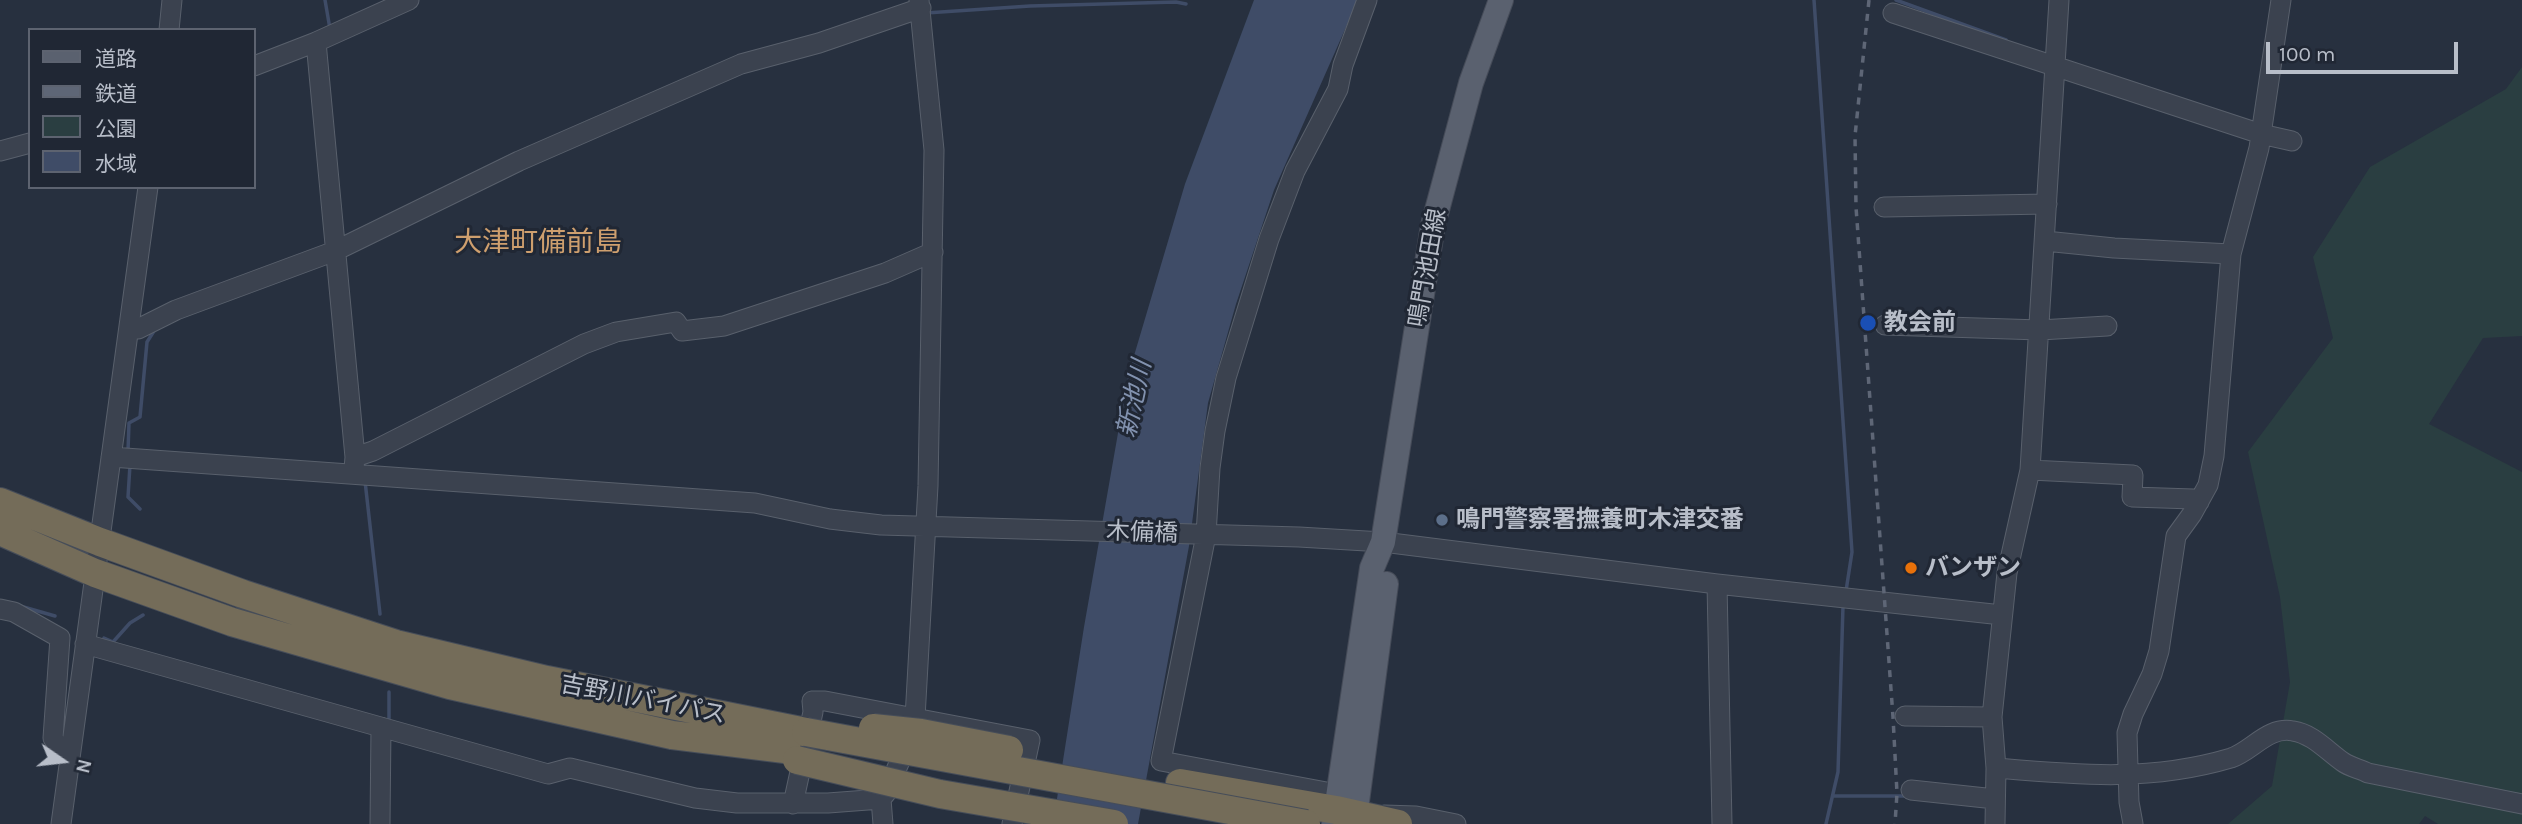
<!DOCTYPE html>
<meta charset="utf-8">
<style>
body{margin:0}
#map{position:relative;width:2522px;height:824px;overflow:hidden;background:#27303f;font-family:Karla,"Noto Sans JP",sans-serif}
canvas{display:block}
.legend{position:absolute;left:28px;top:28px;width:228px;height:161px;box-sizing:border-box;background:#202734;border:2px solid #5d6370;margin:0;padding:9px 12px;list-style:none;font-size:21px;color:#b8bec9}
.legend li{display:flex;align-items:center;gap:14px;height:35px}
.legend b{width:35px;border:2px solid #5d6370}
.north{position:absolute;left:28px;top:726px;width:70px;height:70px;-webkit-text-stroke:5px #202734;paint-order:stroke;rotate:104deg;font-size:19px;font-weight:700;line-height:28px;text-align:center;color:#b8bec9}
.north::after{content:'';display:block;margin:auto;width:24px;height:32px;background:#b8bec9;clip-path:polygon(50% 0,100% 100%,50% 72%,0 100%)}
.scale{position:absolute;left:2266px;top:42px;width:192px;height:32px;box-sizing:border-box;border:4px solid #b8bec9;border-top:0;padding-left:9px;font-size:21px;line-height:24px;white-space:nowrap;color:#b8bec9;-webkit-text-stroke:5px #202734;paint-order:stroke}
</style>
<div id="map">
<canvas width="2522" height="824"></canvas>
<ul class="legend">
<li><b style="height:9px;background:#5a616f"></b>道路</li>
<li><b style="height:9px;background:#5e6676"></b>鉄道</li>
<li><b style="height:19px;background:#2a3e41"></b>公園</li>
<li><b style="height:19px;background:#3f4c67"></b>水域</li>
</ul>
<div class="north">N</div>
<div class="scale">100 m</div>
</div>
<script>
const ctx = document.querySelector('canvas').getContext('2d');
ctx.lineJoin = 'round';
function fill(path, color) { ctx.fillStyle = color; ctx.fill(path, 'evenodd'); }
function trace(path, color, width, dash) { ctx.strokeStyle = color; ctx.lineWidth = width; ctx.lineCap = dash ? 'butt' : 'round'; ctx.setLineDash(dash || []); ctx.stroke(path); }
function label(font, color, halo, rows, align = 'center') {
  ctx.font = font + ' Karla,"Noto Sans JP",sans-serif'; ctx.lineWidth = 6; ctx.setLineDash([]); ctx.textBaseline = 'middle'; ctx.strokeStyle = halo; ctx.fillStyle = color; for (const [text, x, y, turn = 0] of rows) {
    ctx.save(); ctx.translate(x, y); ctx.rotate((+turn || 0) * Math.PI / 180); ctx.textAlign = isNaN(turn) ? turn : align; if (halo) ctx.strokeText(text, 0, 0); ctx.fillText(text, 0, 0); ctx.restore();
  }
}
fill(new Path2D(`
 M 2522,67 L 2522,336 L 2483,338 L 2429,424 L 2522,472 L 2522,824 L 2438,824 L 2425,816 L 2419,824 L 2228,824 L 2272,786 L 2290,682 L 2280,597 L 2248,452 L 2333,338 L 2313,257 L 2370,167 L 2506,89 Z`), '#2a3e41');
fill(new Path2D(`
 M 1254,0 L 1358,0 L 1274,190 L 1236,304 L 1208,403 L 1189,546 L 1138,824 L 1053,824 L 1084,627 L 1128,376 L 1185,184 Z`), '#3f4c67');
trace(new Path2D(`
 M 325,0 L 330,29
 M 1814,0 L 1852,552 L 1846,591
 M 1896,0 L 2006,40
 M 926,13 L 1030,6 L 1176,2 L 1186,4
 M 128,451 L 129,423 L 140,417 L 147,342 L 154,331
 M 130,465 L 128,497 L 140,509
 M 365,481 L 380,614
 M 20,606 L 55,616
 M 104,638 L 113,642 L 130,623 L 143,615
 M 389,692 L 389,721
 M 1833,796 L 1905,796
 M 1826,824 L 1838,772 L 1843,606`), '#3f4c67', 3.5);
const minor = new Path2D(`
 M 1893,13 L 2261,134 L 2292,141
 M 169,30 L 172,0
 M 316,42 L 355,457 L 354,469
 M 254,66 L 316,42 L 409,0
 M 0,151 L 30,143
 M 1884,207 L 2047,204
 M 2045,241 L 2114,248 L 2231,254
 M 1885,325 L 2040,330 L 2107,326
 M 130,329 L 138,329 L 176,310 L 335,251 L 519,161 L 741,64 L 819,43 L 921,8
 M 111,457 L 755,503 L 830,519 L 881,525 L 1299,537 L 1383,542 L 1717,584 L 2002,615
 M 355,457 L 373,451 L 584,344 L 616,332 L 676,322 L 682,331 L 724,326 L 885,273 L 933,252
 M 2030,470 L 2133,475 L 2132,497 L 2193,499 L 2199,502
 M 1717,584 L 1722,824
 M 0,609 L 14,612 L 60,638 L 53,738 L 59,748 L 70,751
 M 85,644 L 548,774 L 570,768 L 695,798 L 737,803 L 828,803 L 881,799
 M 1905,716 L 1992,717
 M 1996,768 C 2078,775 2150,782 2231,758 C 2252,751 2268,726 2293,731 C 2313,734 2327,751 2343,762 C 2350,767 2360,769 2368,773 L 2522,804
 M 1911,790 L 1995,799
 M 1337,794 L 1161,761 L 1206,535 L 1210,468 L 1215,431 L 1226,378 L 1269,239 L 1295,171 L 1338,89 L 1343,65 L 1367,0
 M 793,804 L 813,712 L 812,701 L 825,701 L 1030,740 L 1012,824
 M 1384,815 L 1416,816 L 1456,824
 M 61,824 L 148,187
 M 380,824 L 381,727
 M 883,824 L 881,799 L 886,793 L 910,738 L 915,718 L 928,486 L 934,150 L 919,0
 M 1995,824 L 1996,768 L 1992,717 L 2007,573 L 2030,470 L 2059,0
 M 2133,824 L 2129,802 L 2127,733 L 2133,714 L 2152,674 L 2159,651 L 2176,536 L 2192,514 L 2208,485 L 2214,456 L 2231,254 L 2259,148 L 2281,0`);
const major = new Path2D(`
 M 1334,824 L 1372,568 L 1383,542 L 1433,225 L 1471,83 L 1501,0
 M 1354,824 L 1386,584`);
const highway = new Path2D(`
 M 0,502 L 100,542 L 243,594 L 396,644 L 547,680 L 806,732
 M 0,531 L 95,573 L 232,622 L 450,685 L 672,735 L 801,751
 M 1180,783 L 1336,810 L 1398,824`);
trace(minor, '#59606c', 21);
trace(major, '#454b58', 26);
trace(highway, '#464d59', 30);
trace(minor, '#3b424f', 19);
trace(major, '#5a616f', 24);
trace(highway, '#746c59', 28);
trace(new Path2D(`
 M 1869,0 L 1855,136 L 1856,207 L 1893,717 L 1897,793 L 1895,824`), '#5e6676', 3.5, [7, 7]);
const highwayBridge = new Path2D(`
 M 873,728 L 921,733 L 1009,750
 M 806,732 L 1306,824
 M 797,760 L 940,794 L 1114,824`);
trace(highwayBridge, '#464d59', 30, []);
trace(highwayBridge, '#746c59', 28);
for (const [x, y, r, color] of [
 [1868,323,9,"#1a4fb4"],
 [1442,520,7,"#5c6f8a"],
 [1911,568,7,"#e8710a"]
]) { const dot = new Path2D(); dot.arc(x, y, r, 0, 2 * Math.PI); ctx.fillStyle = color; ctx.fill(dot); trace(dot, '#202734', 2.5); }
label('24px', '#b8bec9', '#202734', [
 ["鳴門池田線",1428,268,-80],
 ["木備橋",1142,533,2],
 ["吉野川バイパス",643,700,11]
]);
label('bold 24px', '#b8bec9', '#202734', [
 ["教会前",1884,323],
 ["鳴門警察署撫養町木津交番",1456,520],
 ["バンザン",1925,568]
], 'left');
label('italic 26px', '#8292af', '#202734', [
 ["新池川",1135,399,-78]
]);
label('28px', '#ce9f6e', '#202734', [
 ["大津町備前島",538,243]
]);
</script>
